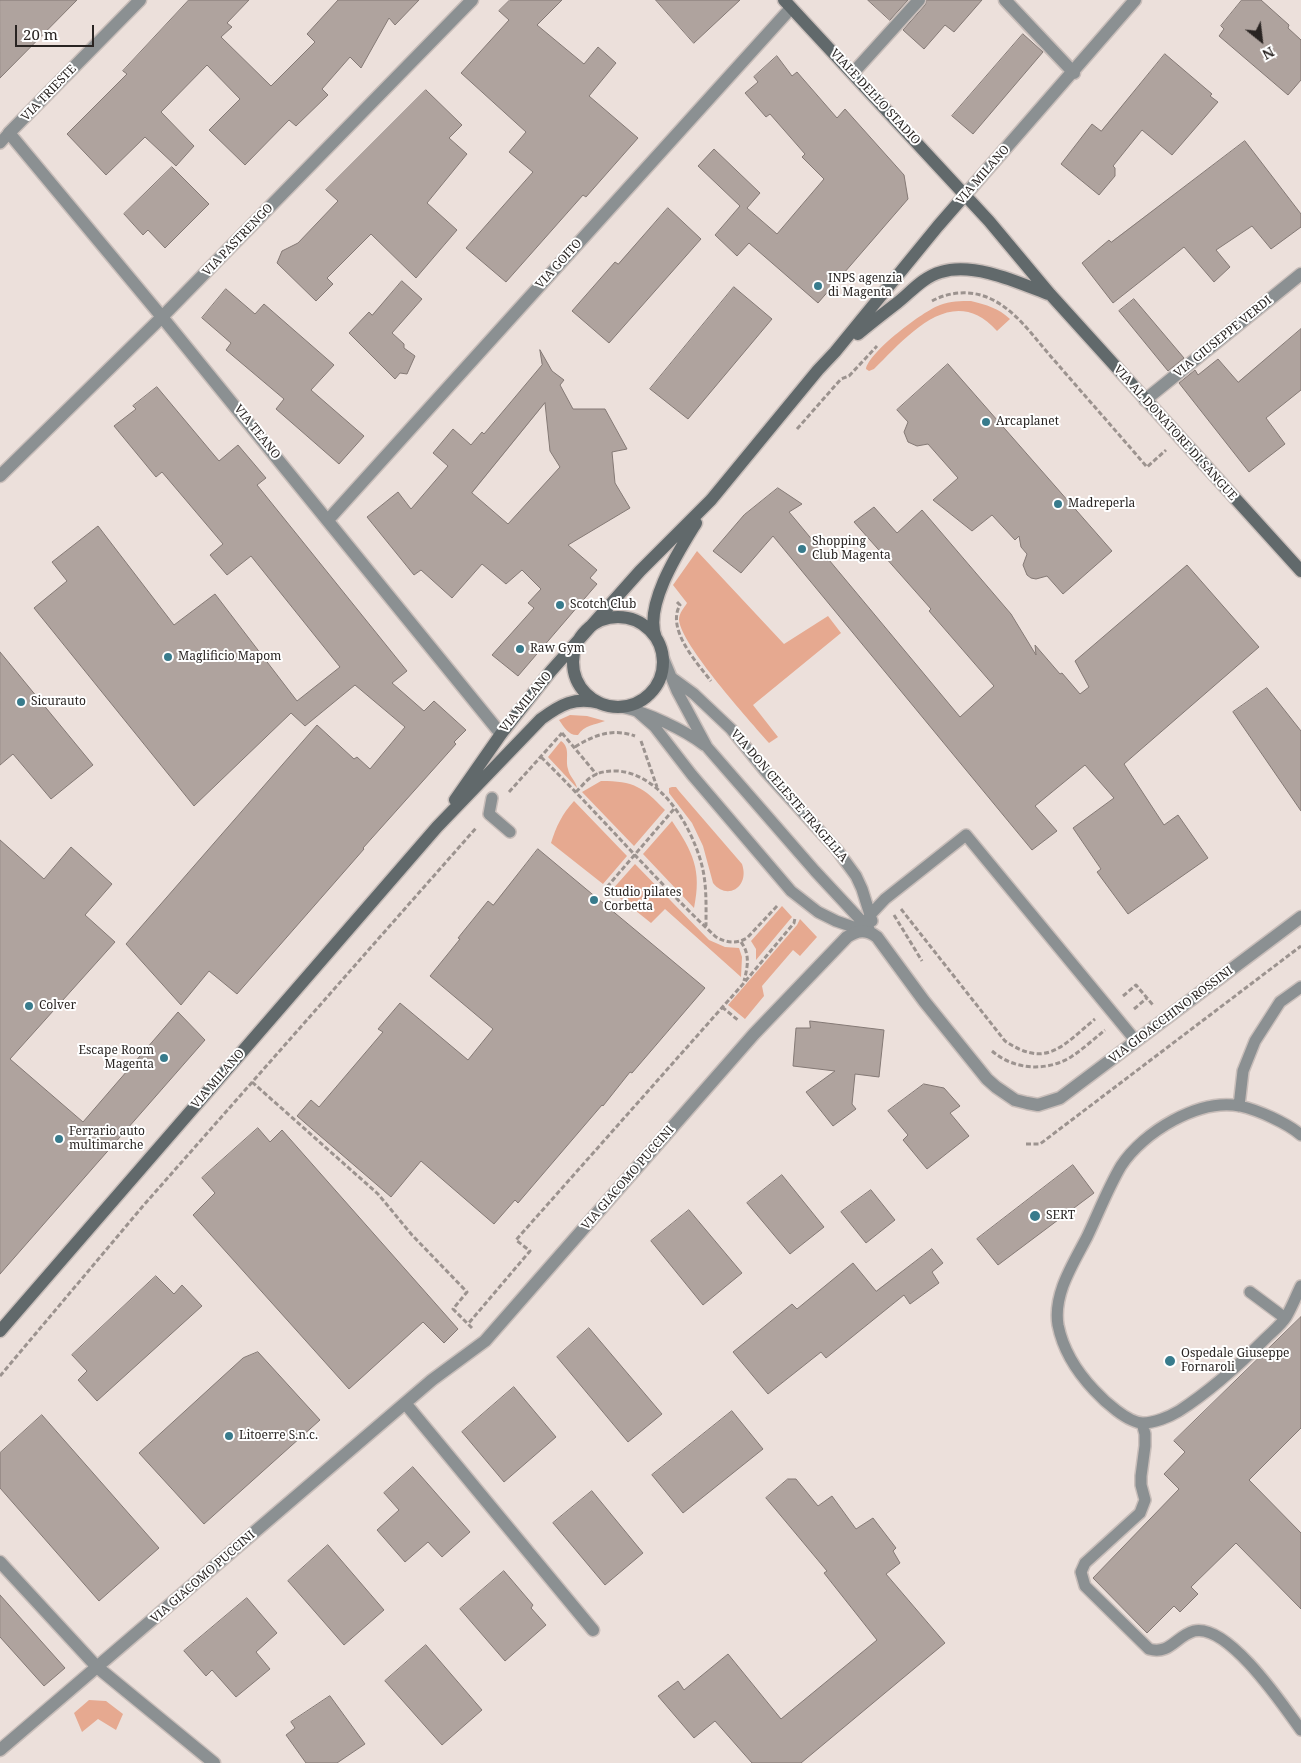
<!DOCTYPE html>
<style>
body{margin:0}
#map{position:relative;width:1301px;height:1763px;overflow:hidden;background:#ece0db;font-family:"Noto Serif",serif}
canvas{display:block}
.north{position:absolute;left:1236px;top:15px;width:50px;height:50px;-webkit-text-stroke:4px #fff;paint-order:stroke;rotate:151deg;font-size:14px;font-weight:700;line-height:20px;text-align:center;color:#292422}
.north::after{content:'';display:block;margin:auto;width:18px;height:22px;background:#292422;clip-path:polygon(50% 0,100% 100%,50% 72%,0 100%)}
.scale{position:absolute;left:15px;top:25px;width:79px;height:22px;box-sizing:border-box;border:2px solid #292422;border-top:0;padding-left:6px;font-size:15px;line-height:18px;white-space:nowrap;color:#292422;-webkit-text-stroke:4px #fff;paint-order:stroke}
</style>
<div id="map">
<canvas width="1301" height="1763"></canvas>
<div class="north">N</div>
<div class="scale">20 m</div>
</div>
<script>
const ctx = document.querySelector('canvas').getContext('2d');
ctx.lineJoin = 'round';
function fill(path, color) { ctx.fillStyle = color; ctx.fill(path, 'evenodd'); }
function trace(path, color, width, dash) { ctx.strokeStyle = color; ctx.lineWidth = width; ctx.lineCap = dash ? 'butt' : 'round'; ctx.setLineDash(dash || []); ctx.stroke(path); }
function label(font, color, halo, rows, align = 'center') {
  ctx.font = font + ' "Noto Serif",serif'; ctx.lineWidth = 4; ctx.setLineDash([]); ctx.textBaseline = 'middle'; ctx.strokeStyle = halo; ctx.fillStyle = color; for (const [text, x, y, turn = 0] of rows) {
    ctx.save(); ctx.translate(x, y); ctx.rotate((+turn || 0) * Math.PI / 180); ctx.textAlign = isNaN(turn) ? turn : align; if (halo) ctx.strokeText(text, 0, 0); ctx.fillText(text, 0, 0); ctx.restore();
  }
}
fill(new Path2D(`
 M 971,301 C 987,305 998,308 1010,319 L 997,331 C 952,281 907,337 874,369 L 869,371 L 866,369 C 869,352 923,311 940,305 C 950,301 961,301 971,301 Z
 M 697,551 L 784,644 L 828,616 L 841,633 L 753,705 L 778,737 L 769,743 C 750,721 681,645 679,620 C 679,613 684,608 687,603 L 673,585 Z
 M 570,715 L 587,716 L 605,721 C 595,725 584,725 578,735 C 569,736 564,727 559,720 Z
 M 561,741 C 571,748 565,759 568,769 C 569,776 576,781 577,788 L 548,757 Z
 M 601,781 C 634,781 643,787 665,810 L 634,846 L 582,792 Z
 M 672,787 L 676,787 L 679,791 L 742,864 C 750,887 727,901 713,883 L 703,846 L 692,823 L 669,793 L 669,788 Z
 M 574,801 L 627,856 L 603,884 L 551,843 C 556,827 562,814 574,801 Z
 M 672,821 C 693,852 702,870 694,908 L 643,854 Z
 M 635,864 L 709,940 L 725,947 L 739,948 L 742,957 L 741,977 L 665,909 L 651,923 L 611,891 Z
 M 782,906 L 792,917 L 756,960 L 756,949 L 751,941 Z
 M 800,919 L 817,937 L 800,956 L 793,950 L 762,986 L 764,996 L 745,1019 L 728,1005 L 797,925 Z
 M 89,1700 L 106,1701 L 123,1714 L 116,1730 L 98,1719 L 82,1732 L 74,1713 Z`), '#e6a990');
const building = new Path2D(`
 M 0,0 L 77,0 L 0,78 Z
 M 189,0 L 249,0 L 227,23 L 232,27 L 221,37 L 271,86 L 315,42 L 307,34 L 338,0 L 419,0 L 395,25 L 389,18 L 361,68 L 350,57 L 322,89 L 328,95 L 296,126 L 289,120 L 245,165 L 209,130 L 240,99 L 207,65 L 161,112 L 194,146 L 176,166 L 145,137 L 106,175 L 67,134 L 127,74 L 123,71 Z
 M 510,0 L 562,0 L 537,25 L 584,64 L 598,47 L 616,63 L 589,96 L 638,138 L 586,197 L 583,195 L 506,282 L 466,248 L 533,172 L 509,152 L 526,132 L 461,73 L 509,20 L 499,11 Z
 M 656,0 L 740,0 L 694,43 Z
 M 868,0 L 908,0 L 890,20 Z
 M 927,0 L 982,0 L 954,32 L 945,25 L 924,49 L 903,30 L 925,5 Z
 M 1242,0 L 1261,0 L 1289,25 L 1288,28 L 1301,40 L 1301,80 L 1288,95 L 1219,36 L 1224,29 L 1221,26 Z
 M 1023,34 L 1043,52 L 973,134 L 952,116 Z
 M 1165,54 L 1212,94 L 1210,96 L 1218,102 L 1172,155 L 1142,130 L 1113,166 L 1115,168 L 1115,176 L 1099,195 L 1061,164 L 1092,124 L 1101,131 Z
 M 777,56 L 792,76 L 797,72 L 837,118 L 845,109 L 904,175 L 908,199 L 818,303 L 749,243 L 737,256 L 715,235 L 740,206 L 698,166 L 714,149 L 760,193 L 747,208 L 777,234 L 824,179 L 802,157 L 805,154 L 770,114 L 766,117 L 745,93 L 758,82 L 754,77 Z
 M 426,90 L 462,125 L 449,138 L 467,154 L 427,203 L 457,230 L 416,278 L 371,234 L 327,278 L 333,284 L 316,301 L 277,263 L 282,251 L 298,243 L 338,201 L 326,190 Z
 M 1245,141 L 1301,214 L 1301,227 L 1271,249 L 1252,226 L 1216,250 L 1230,267 L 1214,282 L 1184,247 L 1113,303 L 1082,263 L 1109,240 L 1111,242 Z
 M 172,167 L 209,204 L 165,248 L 148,230 L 143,235 L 124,214 Z
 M 668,208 L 701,239 L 609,343 L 572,311 L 615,262 L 618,264 Z
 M 402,281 L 422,299 L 392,333 L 404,344 L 404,348 L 415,356 L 407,374 L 400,373 L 395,379 L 349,333 L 369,312 L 372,315 Z
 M 734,287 L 772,319 L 688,419 L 650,389 Z
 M 226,289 L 255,314 L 264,304 L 334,365 L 311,390 L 364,436 L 339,464 L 276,409 L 284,399 L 226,350 L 231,343 L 202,318 Z
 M 1134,299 L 1184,358 L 1168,371 L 1119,311 Z
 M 1301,329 L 1301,390 L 1266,418 L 1285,444 L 1249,472 L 1179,383 L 1195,370 L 1198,375 L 1218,359 L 1238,382 Z
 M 540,350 L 552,371 L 564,380 L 560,385 L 573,409 L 605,409 L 627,449 L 612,452 L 615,483 L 630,508 L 568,545 L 597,570 L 590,578 L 597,584 L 518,676 L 492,655 L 534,608 L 528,603 L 541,589 L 522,570 L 506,584 L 482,564 L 452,598 L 421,570 L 414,575 L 367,517 L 398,492 L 411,509 L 448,466 L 433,453 L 453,429 L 471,445 L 482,432 L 484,434 L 542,365 ZM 545,403 L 550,451 L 560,467 L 508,524 L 472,493 Z
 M 948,364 L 1112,551 L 1063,594 L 1047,576 L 1036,579 L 1031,578 L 1027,575 L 1023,565 L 1027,554 L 1021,547 L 1019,536 L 1015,540 L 992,515 L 972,531 L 933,500 L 958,478 L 928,444 L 917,446 L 908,442 L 904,432 L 908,422 L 897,410 Z
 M 157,387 L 219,461 L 238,445 L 266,478 L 257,485 L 407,671 L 392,683 L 424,711 L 434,701 L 466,730 L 454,742 L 456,744 L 363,848 L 364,849 L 237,994 L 209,971 L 181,1005 L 126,944 L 317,725 L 354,759 L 357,757 L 370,769 L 405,727 L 355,685 L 305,726 L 291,713 L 194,806 L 34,608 L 67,581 L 52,562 L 98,526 L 174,625 L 215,594 L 297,701 L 340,667 L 251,556 L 227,575 L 210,555 L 223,544 L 162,472 L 156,477 L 114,426 L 136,409 L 133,406 Z
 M 778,488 L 802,504 L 789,512 L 960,717 L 994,686 L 929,611 L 931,609 L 854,522 L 874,507 L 897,533 L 922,510 L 1011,614 L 1036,655 L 1035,645 L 1060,674 L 1062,673 L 1080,694 L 1089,687 L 1075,661 L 1187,565 L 1259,647 L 1124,764 L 1164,825 L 1178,815 L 1208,858 L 1128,914 L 1097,872 L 1101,869 L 1073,828 L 1114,798 L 1085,765 L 1035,806 L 1057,831 L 1032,850 L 773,536 L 741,573 L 713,551 L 744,515 Z
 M 0,652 L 93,765 L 51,799 L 13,754 L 0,765 Z
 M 1267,688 L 1301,731 L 1301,811 L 1233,712 Z
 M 0,840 L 44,879 L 71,847 L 112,884 L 85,915 L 115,942 L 10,1059 L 83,1122 L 178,1012 L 205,1040 L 0,1274 Z
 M 538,849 L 705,988 L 632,1073 L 630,1072 L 603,1106 L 602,1105 L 518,1203 L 515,1200 L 494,1224 L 421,1161 L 391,1197 L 297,1116 L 311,1100 L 319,1107 L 383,1032 L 378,1029 L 400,1003 L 468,1060 L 493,1029 L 430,976 L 460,939 L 458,938 L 488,901 L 493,905 Z
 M 810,1021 L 884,1030 L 879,1077 L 855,1074 L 852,1104 L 856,1109 L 833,1126 L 806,1092 L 835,1071 L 793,1066 L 796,1028 L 810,1028 Z
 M 924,1084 L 944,1088 L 960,1106 L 950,1113 L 969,1136 L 927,1169 L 903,1140 L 908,1135 L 888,1111 Z
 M 258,1128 L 270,1142 L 282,1130 L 458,1329 L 444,1343 L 423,1322 L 349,1389 L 193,1215 L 215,1193 L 202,1178 Z
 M 1073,1165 L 1094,1193 L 998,1265 L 977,1239 Z
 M 782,1175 L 824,1227 L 790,1254 L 747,1203 Z
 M 871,1190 L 895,1220 L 866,1243 L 841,1212 Z
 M 689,1210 L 742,1273 L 703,1305 L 651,1241 Z
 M 932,1249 L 943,1263 L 932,1272 L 939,1283 L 910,1304 L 904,1295 L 826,1358 L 821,1352 L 768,1394 L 733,1352 L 792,1304 L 797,1309 L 853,1263 L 876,1291 Z
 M 156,1276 L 174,1294 L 182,1285 L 202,1306 L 97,1401 L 78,1380 L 87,1371 L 72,1355 Z
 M 1301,1317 L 1301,1428 L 1249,1480 L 1301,1533 L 1301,1609 L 1236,1543 L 1191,1587 L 1198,1594 L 1180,1612 L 1174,1606 L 1147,1633 L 1093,1578 L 1179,1489 L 1164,1474 L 1185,1452 L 1174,1441 Z
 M 589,1328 L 662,1414 L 628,1442 L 557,1357 Z
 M 258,1352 L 320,1420 L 204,1524 L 139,1453 L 243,1358 Z
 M 514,1387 L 556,1437 L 504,1482 L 462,1432 Z
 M 732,1411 L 763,1449 L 683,1513 L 652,1475 Z
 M 42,1415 L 159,1548 L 99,1601 L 0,1488 L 0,1453 Z
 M 413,1467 L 470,1532 L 442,1557 L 428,1542 L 405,1562 L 377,1530 L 399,1510 L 384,1493 Z
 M 788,1479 L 796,1479 L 818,1506 L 832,1496 L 856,1529 L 873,1518 L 896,1548 L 893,1551 L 900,1563 L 886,1574 L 945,1643 L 801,1763 L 752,1763 L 715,1721 L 694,1738 L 658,1696 L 678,1681 L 684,1690 L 728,1654 L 781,1719 L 877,1640 L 824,1573 L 827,1571 L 766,1498 Z
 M 592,1491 L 643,1553 L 605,1585 L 553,1523 Z
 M 328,1545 L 384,1610 L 344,1645 L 288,1581 Z
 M 504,1571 L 533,1605 L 531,1608 L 546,1625 L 505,1661 L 460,1609 Z
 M 0,1595 L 65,1668 L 44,1686 L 0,1637 Z
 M 247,1598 L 277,1633 L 256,1652 L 270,1669 L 236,1697 L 212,1670 L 206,1676 L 184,1651 Z
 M 426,1645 L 482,1710 L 442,1745 L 385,1681 Z
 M 330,1696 L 365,1744 L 337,1763 L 306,1763 L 286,1735 L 295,1728 L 291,1722 Z`);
fill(building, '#afa39e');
trace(building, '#847975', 1);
const lane = new Path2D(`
 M 0,143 L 9,133
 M 662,655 L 677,691 L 707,747 L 815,871 L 869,929
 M 672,678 L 694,694 L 731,729 L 766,772 L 837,850 L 856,876 L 862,889 L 872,921
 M 622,707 C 646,712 685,730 704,745
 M 638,712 L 654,726 L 692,775 L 791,891 L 818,912 L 836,921 L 862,930 L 870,915 L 885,899 L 966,835 L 1136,1041
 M 492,798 L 489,814 L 510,832
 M 1239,1106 L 1243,1071 L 1255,1041 L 1280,1002 L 1301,987
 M 1301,1135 C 1287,1123 1258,1110 1240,1106 C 1199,1098 1143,1132 1121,1166 C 1108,1188 1098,1214 1087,1237 C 1073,1264 1053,1294 1058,1325 C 1063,1350 1077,1372 1094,1390 C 1104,1401 1128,1423 1143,1423 C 1154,1423 1169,1417 1179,1411 C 1210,1391 1239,1365 1265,1339 C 1272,1332 1281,1325 1286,1317 C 1292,1307 1296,1296 1301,1286
 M 1250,1292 L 1285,1318
 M 1142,1423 L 1145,1434 L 1145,1446 L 1141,1476 L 1141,1485 L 1145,1500 L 1140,1513 L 1085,1563 L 1081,1572 L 1085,1586 L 1149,1649 C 1170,1655 1176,1636 1194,1631 C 1228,1623 1283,1705 1301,1730`);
const street = new Path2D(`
 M 140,0 L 9,133 L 162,317 L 501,734
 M 1005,0 L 1074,73
 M 853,73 L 919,0
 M 965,195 L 1135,0
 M 1145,400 L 1301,274
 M 0,476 L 162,317 L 472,0
 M 328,520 L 791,8
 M 405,1403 L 593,1630
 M 0,1562 L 97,1667 L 214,1763
 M 0,1750 L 432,1380 L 485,1341 L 754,1034 L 847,937 C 858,930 866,929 877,937 L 924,1001 L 987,1079 L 996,1087 L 1015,1100 L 1027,1103 L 1038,1105 L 1060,1098 L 1301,917`);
const secondary = new Path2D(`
 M 784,0 L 989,221 L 1050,294 L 1301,571
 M 858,334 C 871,323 884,313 897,303 C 911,292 923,277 941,272 C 974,262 1017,282 1048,294
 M573 662a45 45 0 1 1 90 0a45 45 0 1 1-90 0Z
 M 656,638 C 643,606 680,549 696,523
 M 455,800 L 501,734 L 551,671 L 640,571 L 711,500 L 818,370 L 835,352 L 938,226 L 965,195
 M 0,1331 L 437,827 L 541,719 C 560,705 575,696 600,703`);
trace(lane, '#c9beba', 14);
trace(street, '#c9beba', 15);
trace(secondary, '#c9beba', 15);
trace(new Path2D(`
 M 932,301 C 950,291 973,290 991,299 C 1017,311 1035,339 1054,360 C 1085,396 1116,431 1147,467 L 1166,450
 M 797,429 L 841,379 L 849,376 L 877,346
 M 677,602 L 680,605 C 666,629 697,663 711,681
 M 562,733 L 597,775
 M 641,741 L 657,787
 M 575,747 C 594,735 612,728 635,736
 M 541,757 C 601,816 655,880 716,937 C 727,943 736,944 747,938 L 778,905
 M 509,792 L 562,733
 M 576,792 C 581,787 587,779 593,776 C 601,771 609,771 618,771 C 661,775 690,824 701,862 C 707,883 706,905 706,926
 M 607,887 L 674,809
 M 901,909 L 1005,1041 C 1047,1069 1062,1046 1095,1019
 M 894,915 L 922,961
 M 741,942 C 750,954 748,966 744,981
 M 1123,996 L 1136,985 L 1153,1005
 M 722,1007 L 739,1021
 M 1134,1009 L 1147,998
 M 992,1051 C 1014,1070 1046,1072 1071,1057 C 1083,1049 1094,1039 1105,1030
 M 252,1082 L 378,1194 L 412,1235 L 467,1292 L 453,1309 L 468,1324
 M 1026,1144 L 1040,1144 L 1301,946
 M 472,1328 L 468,1324 L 530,1251 L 516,1240 L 743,984 L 794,923 L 795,918
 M 0,1376 L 143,1206 L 476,828`), '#9c938f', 3, [5, 2.5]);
trace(lane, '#8b9092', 11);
trace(street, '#8b9092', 12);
trace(secondary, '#61696b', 12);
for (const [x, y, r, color] of [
 [818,286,5,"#387b8c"],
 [986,422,5,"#387b8c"],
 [1058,504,5,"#387b8c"],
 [802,549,5,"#387b8c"],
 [560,605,5,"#387b8c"],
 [520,649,5,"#387b8c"],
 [168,657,5,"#387b8c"],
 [21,702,5,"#387b8c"],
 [594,900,5,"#387b8c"],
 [29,1006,5,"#387b8c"],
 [164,1058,5,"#387b8c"],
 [59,1139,5,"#387b8c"],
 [1035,1216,6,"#387b8c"],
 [1170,1361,6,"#387b8c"],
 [229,1436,5,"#387b8c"]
]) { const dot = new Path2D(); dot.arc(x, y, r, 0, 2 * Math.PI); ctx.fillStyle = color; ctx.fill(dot); trace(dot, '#fff', 2); }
label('12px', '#292422', '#fff', [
 ["VIA TRIESTE",49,93,-46],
 ["VIALE DELLO STADIO",875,97,47],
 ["VIA MILANO",983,175,-49],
 ["VIA PASTRENGO",238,240,-46],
 ["VIA GOITO",559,264,-48],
 ["VIA GIUSEPPE VERDI",1223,337,-39],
 ["VIA TEANO",257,432,51],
 ["VIA AL DONATORE DI SANGUE",1175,433,48],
 ["VIA MILANO",526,702,-51],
 ["VIA DON CELESTE TRAGELLA",789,796,49],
 ["VIA GIOACCHINO ROSSINI",1171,1015,-37],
 ["VIA MILANO",218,1079,-49],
 ["VIA GIACOMO PUCCINI",628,1178,-49],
 ["VIA GIACOMO PUCCINI",203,1577,-41]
]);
label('12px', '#292422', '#fff', [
 ["INPS agenzia",828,279],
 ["di Magenta",828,293],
 ["Arcaplanet",996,422],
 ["Madreperla",1068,504],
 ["Shopping",812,542],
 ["Club Magenta",812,556],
 ["Scotch Club",570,605],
 ["Raw Gym",530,649],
 ["Maglificio Mapom",178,657],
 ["Sicurauto",31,702],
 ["Studio pilates",604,893],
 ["Corbetta",604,907],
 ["Colver",39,1006],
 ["Escape Room",154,1051,"right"],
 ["Magenta",154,1065,"right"],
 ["Ferrario auto",69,1132],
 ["multimarche",69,1146],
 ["SERT",1046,1216],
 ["Ospedale Giuseppe",1181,1354],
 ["Fornaroli",1181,1368],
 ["Litoerre S.n.c.",239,1436]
], 'left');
</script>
